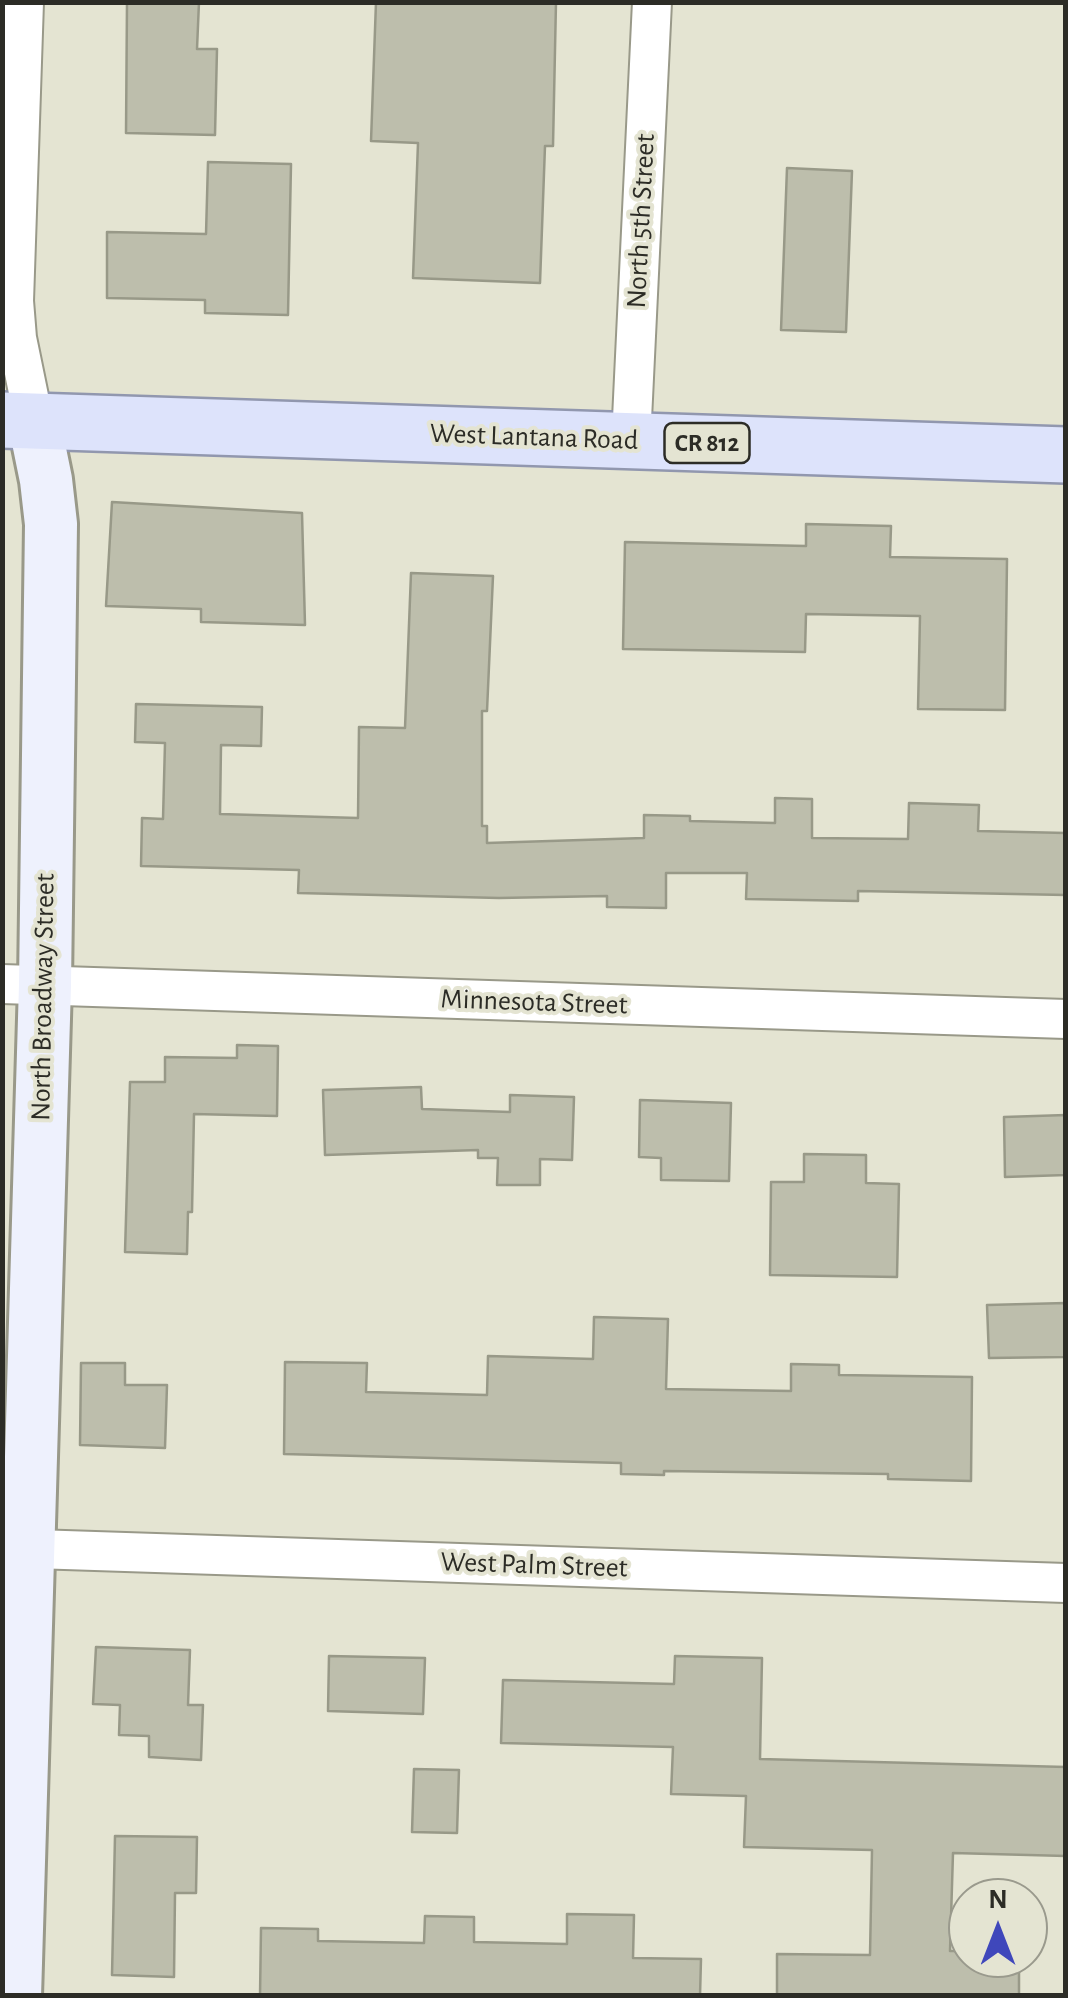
<!DOCTYPE html>
<style>
body{margin:0}
#map{position:relative;width:1068px;height:1998px;overflow:hidden;background:#e4e4d2;font-family:"Alegreya Sans",sans-serif}
canvas{display:block}
.frame{position:absolute;inset:0;border:5px solid #2c2c26;pointer-events:none}
.north{position:absolute;left:948px;top:1878px;width:100px;height:100px;box-sizing:border-box;background:#e4e4d2;border:2px solid #9a9a8d;border-radius:50%;rotate:0deg;font-size:28px;font-weight:700;line-height:40px;text-align:center;color:#2c2c26}
.north::after{content:'';display:block;margin:auto;width:35px;height:45px;background:#3f47bb;clip-path:polygon(50% 0,100% 100%,50% 72%,0 100%)}
</style>
<div id="map">
<canvas width="1068" height="1998"></canvas>
<div class="frame"></div>
<div class="north">N</div>
</div>
<script>
const ctx = document.querySelector('canvas').getContext('2d');
ctx.lineJoin = 'round';
function fill(path, color) { ctx.fillStyle = color; ctx.fill(path, 'evenodd'); }
function trace(path, color, width, dash) { ctx.strokeStyle = color; ctx.lineWidth = width; ctx.lineCap = dash ? 'butt' : 'round'; ctx.setLineDash(dash || []); ctx.stroke(path); }
function label(font, color, halo, rows, align = 'center') {
  ctx.font = font + ' "Alegreya Sans",sans-serif'; ctx.lineWidth = 8; ctx.setLineDash([]); ctx.textBaseline = 'middle'; ctx.strokeStyle = halo; ctx.fillStyle = color; for (const [text, x, y, turn = 0] of rows) {
    ctx.save(); ctx.translate(x, y); ctx.rotate((+turn || 0) * Math.PI / 180); ctx.textAlign = isNaN(turn) ? turn : align; if (halo) ctx.strokeText(text, 0, 0); ctx.fillText(text, 0, 0); ctx.restore();
  }
}
const building = new Path2D(`
 M 127,2 L 199,2 L 197,49 L 217,49 L 215,135 L 126,133 Z
 M 376,2 L 556,2 L 553,146 L 545,146 L 540,283 L 413,278 L 418,143 L 371,141 Z
 M 208,162 L 291,164 L 288,315 L 205,313 L 205,300 L 107,298 L 107,232 L 206,234 Z
 M 787,168 L 852,171 L 846,332 L 781,330 Z
 M 112,502 L 302,513 L 305,625 L 201,622 L 201,609 L 106,606 Z
 M 806,524 L 891,526 L 890,557 L 1007,559 L 1005,710 L 918,709 L 920,616 L 806,614 L 805,652 L 623,649 L 625,542 L 806,546 Z
 M 411,573 L 493,576 L 487,711 L 482,711 L 482,826 L 487,826 L 487,843 L 644,838 L 644,815 L 690,816 L 690,821 L 775,823 L 775,798 L 812,799 L 812,838 L 908,839 L 909,803 L 979,805 L 978,831 L 1066,833 L 1066,895 L 858,891 L 858,901 L 746,899 L 747,873 L 666,873 L 666,908 L 607,907 L 607,896 L 499,898 L 298,893 L 299,870 L 141,866 L 142,818 L 163,819 L 165,743 L 135,742 L 136,704 L 262,707 L 261,746 L 221,745 L 220,814 L 358,818 L 359,727 L 405,728 Z
 M 237,1045 L 278,1046 L 277,1116 L 194,1114 L 192,1212 L 188,1212 L 187,1254 L 125,1252 L 130,1082 L 165,1082 L 165,1057 L 237,1058 Z
 M 421,1087 L 422,1109 L 510,1112 L 510,1095 L 574,1097 L 572,1160 L 540,1159 L 540,1185 L 497,1185 L 498,1158 L 478,1158 L 478,1150 L 325,1155 L 323,1090 Z
 M 640,1100 L 731,1103 L 729,1181 L 661,1180 L 661,1158 L 639,1157 Z
 M 1066,1115 L 1066,1175 L 1005,1177 L 1004,1117 Z
 M 804,1154 L 866,1155 L 866,1183 L 899,1184 L 897,1277 L 770,1275 L 771,1182 L 804,1182 Z
 M 1066,1303 L 1066,1357 L 989,1358 L 987,1305 Z
 M 594,1317 L 668,1319 L 666,1389 L 791,1391 L 791,1364 L 839,1365 L 839,1375 L 972,1377 L 971,1481 L 888,1479 L 888,1474 L 664,1471 L 664,1475 L 621,1474 L 621,1463 L 284,1454 L 285,1362 L 367,1363 L 366,1392 L 487,1395 L 488,1356 L 593,1359 Z
 M 81,1363 L 125,1363 L 125,1385 L 167,1385 L 165,1448 L 80,1445 Z
 M 96,1647 L 190,1650 L 188,1705 L 203,1705 L 201,1760 L 149,1757 L 149,1736 L 119,1735 L 120,1705 L 93,1704 Z
 M 329,1656 L 425,1658 L 423,1714 L 328,1711 Z
 M 675,1656 L 762,1658 L 760,1759 L 1066,1767 L 1066,1856 L 953,1853 L 950,1951 L 968,1951 L 968,1958 L 1019,1958 L 1019,1996 L 777,1996 L 777,1954 L 870,1955 L 872,1850 L 744,1847 L 746,1796 L 671,1794 L 673,1747 L 501,1743 L 503,1680 L 674,1684 Z
 M 414,1769 L 459,1770 L 457,1833 L 412,1832 Z
 M 115,1836 L 197,1837 L 196,1893 L 175,1893 L 174,1977 L 112,1975 Z
 M 567,1914 L 634,1915 L 633,1958 L 701,1959 L 700,1996 L 260,1996 L 261,1928 L 318,1929 L 318,1941 L 424,1943 L 425,1916 L 474,1917 L 474,1942 L 567,1944 Z`);
fill(building, '#bdbeac');
trace(building, '#989988', 2.5);
const street = new Path2D(`
 M 24,2 L 14,301 L 17,338 L 34,421
 M 631,440 L 652,2
 M 2,984 L 1066,1019
 M 4,1548 L 1066,1583`);
const secondary = new Path2D(`
 M 15,1996 L 45,985 L 51,524 L 46,480 L 34,421`);
const primary = new Path2D(`
 M 2,420 L 1066,455`);
trace(street, '#999989', 42);
trace(secondary, '#999989', 58);
trace(primary, '#9197ae', 60);
trace(street, '#fff', 38);
trace(secondary, '#eef1fd', 52);
trace(primary, '#dde3fb', 55);
for (const [x, y, w] of [
 [707,443,85]
]) { const box = new Path2D(); box.roundRect(x - w / 2, y - 20, w, 40, 8); ctx.fillStyle = '#e4e4d2'; ctx.fill(box); trace(box, '#2c2c26', 2.5); }
label('bold 25px', '#2c2c26', null, [
 ["CR 812",707,443]
]);
label('28px', '#2c2c26', '#e4e4d2', [
 ["North 5th Street",641,221,-87],
 ["West Lantana Road",534,437,2],
 ["North Broadway Street",43,997,-89],
 ["Minnesota Street",534,1002,2],
 ["West Palm Street",534,1565,2]
]);
</script>
